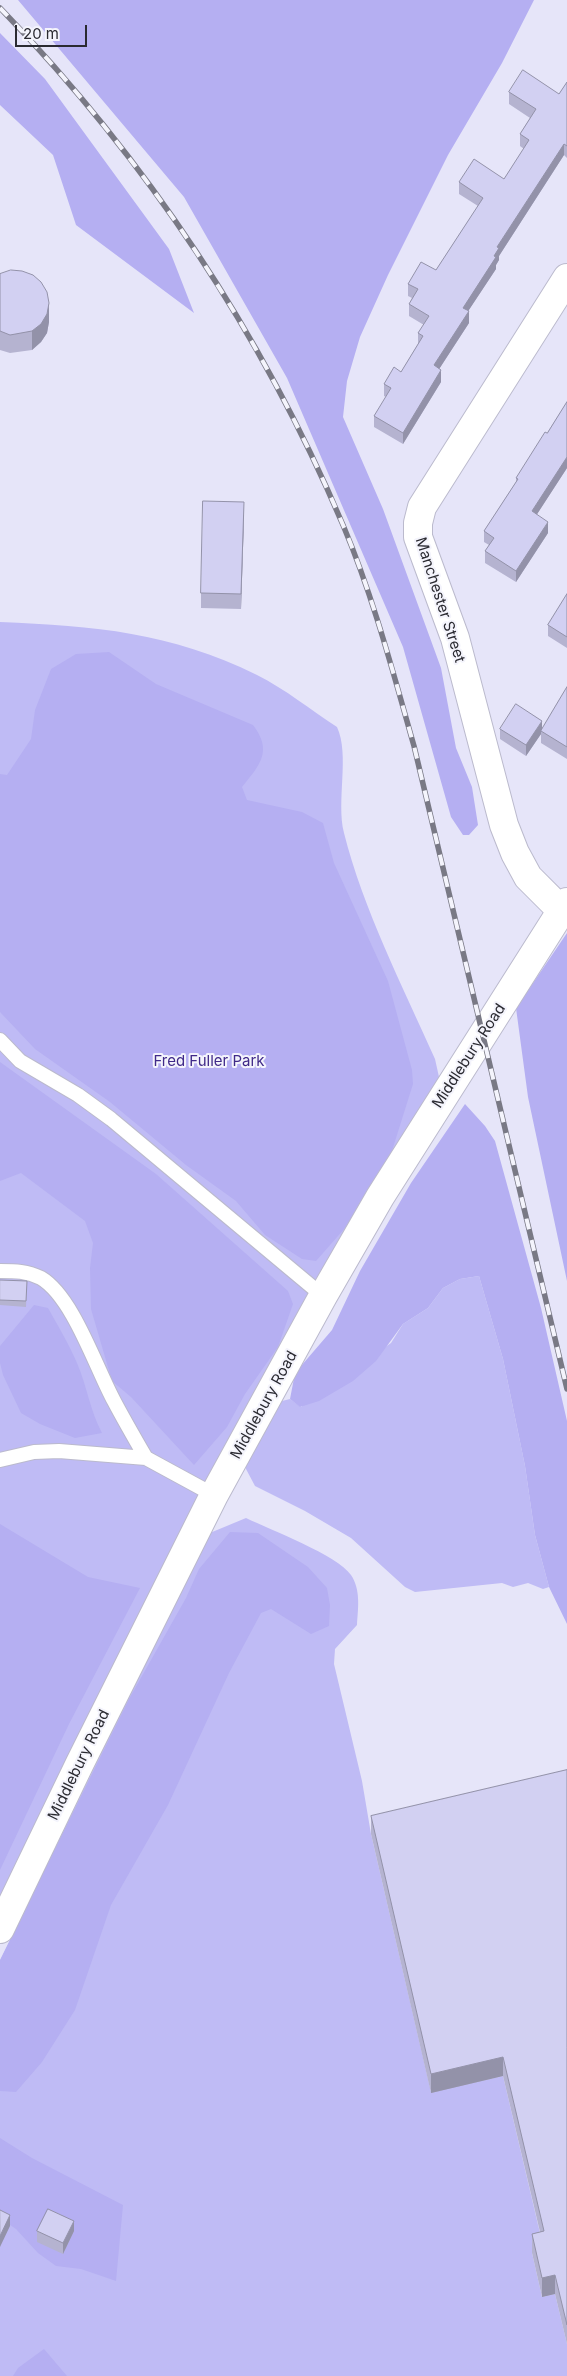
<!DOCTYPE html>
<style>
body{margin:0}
#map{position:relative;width:567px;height:2376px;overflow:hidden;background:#e6e5f9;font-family:Inter,sans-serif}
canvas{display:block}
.scale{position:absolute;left:15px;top:25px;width:72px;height:22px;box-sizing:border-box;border:2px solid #2a2a31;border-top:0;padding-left:6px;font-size:15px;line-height:18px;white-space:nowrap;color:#2a2a31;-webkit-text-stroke:4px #f4f4fc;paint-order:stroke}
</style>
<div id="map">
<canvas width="567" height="2376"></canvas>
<div class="scale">20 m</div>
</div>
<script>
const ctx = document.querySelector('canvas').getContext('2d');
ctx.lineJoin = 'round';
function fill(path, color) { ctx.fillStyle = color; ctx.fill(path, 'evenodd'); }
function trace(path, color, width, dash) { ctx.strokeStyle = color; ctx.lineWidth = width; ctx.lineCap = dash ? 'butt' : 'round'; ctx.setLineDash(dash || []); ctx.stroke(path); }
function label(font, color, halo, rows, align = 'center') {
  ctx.font = font + ' Inter,sans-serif'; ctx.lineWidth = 4; ctx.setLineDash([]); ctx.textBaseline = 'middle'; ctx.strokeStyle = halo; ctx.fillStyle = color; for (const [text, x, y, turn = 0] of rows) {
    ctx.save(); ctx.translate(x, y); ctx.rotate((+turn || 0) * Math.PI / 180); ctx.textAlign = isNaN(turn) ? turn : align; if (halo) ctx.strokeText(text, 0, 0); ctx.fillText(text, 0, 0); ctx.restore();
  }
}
fill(new Path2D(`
 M 0,622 C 95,626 170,632 257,675 C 285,689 311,710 337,727 C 350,755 336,801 344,833 C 363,909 403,987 435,1059 L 439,1077 L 433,1095 L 141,1612 L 0,1897 Z
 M 479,1276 L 503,1359 L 525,1466 L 535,1535 L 549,1587 L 543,1589 L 528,1583 L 513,1587 L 502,1583 L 415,1592 L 405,1587 L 351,1538 L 305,1511 L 255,1486 L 246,1469 L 245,1459 L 282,1401 L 290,1399 L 301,1407 L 391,1343 L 403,1324 L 428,1308 L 443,1288 L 460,1279 Z
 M 246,1518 C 271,1530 337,1555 351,1575 C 361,1590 358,1608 357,1625 L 335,1649 L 334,1664 L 362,1781 L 371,1834 L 431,2092 L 503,2076 L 544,2250 L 532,2253 L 542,2297 L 555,2294 L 567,2344 L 567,2376 L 0,2376 L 0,1961 L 199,1552 L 205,1535 Z`), '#bfbbf5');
fill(new Path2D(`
 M 18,0 L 534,0 L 502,63 L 448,155 L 388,275 L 360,337 L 347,381 L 343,417 L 383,509 L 441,668 L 456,748 L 472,787 L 478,825 L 469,835 L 463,835 L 451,817 L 403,647 L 287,378 L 184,197 Z
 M 0,33 L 45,79 L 169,249 L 194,313 L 76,225 L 53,155 L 0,105 Z
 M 109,652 L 156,684 L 253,725 C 273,751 260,765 242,787 L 247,800 L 302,812 L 323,823 L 334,863 L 388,981 L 412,1070 L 413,1084 L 391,1154 L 345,1228 L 316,1261 L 302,1259 L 265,1235 L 236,1201 L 186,1165 L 110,1102 L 35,1049 L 0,1012 L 0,774 L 7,775 L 31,739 L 35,710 L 51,669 L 76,654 Z
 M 567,933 L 567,1281 L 528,1097 L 516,1008 Z
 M 0,1062 L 156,1174 L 288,1291 L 293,1304 L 278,1347 L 245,1394 L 227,1427 L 194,1465 L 131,1397 L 112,1381 L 91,1309 L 90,1268 L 93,1243 L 85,1221 L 21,1173 L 0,1181 Z
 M 465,1104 L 485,1126 L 495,1141 L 541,1308 L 567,1421 L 567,1624 L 549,1587 L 535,1535 L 525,1466 L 503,1359 L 479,1276 L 460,1279 L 443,1288 L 428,1308 L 403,1324 L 376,1361 L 353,1381 L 319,1401 L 300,1407 L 290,1399 L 295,1373 L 332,1330 L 360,1271 L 411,1183 Z
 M 34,1305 L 48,1308 C 58,1326 69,1344 77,1363 C 87,1386 90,1411 102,1433 L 75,1438 L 40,1424 L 21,1413 L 3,1375 L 0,1363 L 0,1346 Z
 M 0,1524 L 88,1577 L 140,1588 L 69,1724 L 0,1870 Z
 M 230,1532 L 258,1533 L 308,1567 L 327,1588 L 330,1605 L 329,1626 L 311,1634 L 271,1609 L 261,1613 L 229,1673 L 168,1805 L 111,1905 L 75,2010 L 42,2062 L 16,2092 L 0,2091 L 0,1960 L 129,1699 L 186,1598 L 199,1569 Z
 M 0,2138 L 32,2158 L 123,2205 L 116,2281 L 81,2269 L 56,2266 L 38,2253 L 16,2229 L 0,2218 Z
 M 44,2349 L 67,2376 L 13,2376 L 18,2368 Z`), '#b5aff2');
const service = new Path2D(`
 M 0,1040 L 20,1061 L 78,1095 L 111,1119 L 323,1296
 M 0,1271 C 15,1271 27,1271 41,1278 C 73,1297 96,1368 114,1401 C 124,1420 135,1439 146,1458
 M 0,1460 L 34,1452 L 59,1451 L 146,1458 L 214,1495`);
const minor = new Path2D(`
 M 562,911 L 528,877 L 515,853 L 504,825 L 455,638 L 418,537 L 418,523 L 422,507 L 567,278`);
const tertiary = new Path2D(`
 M 0,1929 L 80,1763 L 214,1495 L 323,1296 L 380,1197 L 567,902`);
trace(service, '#bbbacd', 16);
trace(minor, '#bbbacd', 30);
trace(tertiary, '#bbbacd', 30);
trace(service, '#fff', 14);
trace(minor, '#fff', 28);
trace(tertiary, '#fff', 28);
const rail = new Path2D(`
 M 0,8 C 145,158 261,332 343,525 C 373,596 393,672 414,746 L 567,1389`);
trace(rail, '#797985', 5.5);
trace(rail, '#f4f4fc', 4, [11]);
fill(new Path2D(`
 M 567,82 L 567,158 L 564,155 L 499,256 L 499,260 L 496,265 L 496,269 L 468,311 L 469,323 L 439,369 L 441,382 L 403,444 L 374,427 L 374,416 L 386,397 L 384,396 L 384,384 L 401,372 L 418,344 L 418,333 L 424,325 L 409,316 L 409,304 L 412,298 L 408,296 L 408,284 L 436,270 L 478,206 L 459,194 L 459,182 L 504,179 L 524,149 L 520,146 L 520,134 L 530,118 L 509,104 L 509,92 L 559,94 Z
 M 0,274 L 49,322 L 47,333 L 41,342 L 32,350 L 10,353 L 0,350 Z
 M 567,402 L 567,468 L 537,514 L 548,533 L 516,582 L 485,563 L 485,551 L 489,545 L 484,542 L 484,531 L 516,482 L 516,478 L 547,433 Z
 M 244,517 L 241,609 L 201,608 L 201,593 Z
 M 567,594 L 567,648 L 548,636 L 548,625 Z
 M 567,687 L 567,759 L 541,743 L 541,734 L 526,756 L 500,739 L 500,729 L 542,729 Z
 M 0,1280 L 27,1281 L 26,1307 L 0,1305 Z
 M 567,1770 L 567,2344 L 555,2294 L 542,2297 L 532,2253 L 532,2234 L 540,2232 L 503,2076 L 431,2093 L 371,1834 L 371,1816 Z
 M 37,2231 L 74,2231 L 63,2254 L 37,2242 Z`), '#b5b3d0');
fill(new Path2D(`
 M 564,144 L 564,155 L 499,256 L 499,260 L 496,265 L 496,269 L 463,319 L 463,308 L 494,256 L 497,247 Z
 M 49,303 L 49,322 L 47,333 L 41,342 L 32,350 L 32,331 Z
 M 469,311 L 469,323 L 434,377 L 434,365 Z
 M 441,370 L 441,382 L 403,444 L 403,433 Z
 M 567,457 L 567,468 L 532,522 L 532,511 Z
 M 244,502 L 244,517 L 241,609 L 241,594 Z
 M 548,522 L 548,533 L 516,582 L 516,571 Z
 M 542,721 L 542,732 L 541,731 L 541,734 L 526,756 L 526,745 Z
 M 503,2057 L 503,2076 L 431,2093 L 431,2074 Z
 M 10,2215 L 10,2226 L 0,2247 L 0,2236 Z
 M 74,2221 L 74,2231 L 63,2254 L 63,2243 Z
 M 555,2275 L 555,2294 L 542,2297 L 542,2278 Z`), '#9392a9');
const building = new Path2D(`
 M 523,70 L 559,94 L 567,82 L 567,146 L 564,144 L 497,247 L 499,248 L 494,256 L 496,257 L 463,308 L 469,311 L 434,365 L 441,370 L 403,433 L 374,416 L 391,388 L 384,384 L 394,367 L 401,372 L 423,336 L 418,333 L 429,316 L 409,304 L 418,289 L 408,284 L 421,262 L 436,270 L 483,198 L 459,182 L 474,159 L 504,179 L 529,140 L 520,134 L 536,109 L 509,92 Z
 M 11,270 L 22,271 L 33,275 L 41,282 L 47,292 L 49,303 L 47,314 L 41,324 L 32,331 L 10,335 L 0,331 L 0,274 Z
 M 567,402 L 567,457 L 532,511 L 548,522 L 516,571 L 485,551 L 494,538 L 484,531 L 518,479 L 516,478 L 545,432 L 547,433 Z
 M 203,501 L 244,502 L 241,594 L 201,593 Z
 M 567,594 L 567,637 L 548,625 Z
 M 567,687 L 567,747 L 541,731 Z
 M 516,704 L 542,721 L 526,745 L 500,729 Z
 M 0,1280 L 27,1281 L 26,1301 L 0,1300 Z
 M 567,1770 L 567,2325 L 555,2275 L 542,2278 L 532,2234 L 544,2231 L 503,2057 L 431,2074 L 371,1816 Z
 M 48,2209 L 74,2221 L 63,2243 L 37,2231 Z
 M 0,2210 L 10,2215 L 0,2236 Z`);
fill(building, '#d2d0f2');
trace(building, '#9392a9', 1);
label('15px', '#2a2a31', '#f4f4fc', [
 ["Manchester Street",440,600,72],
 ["Middlebury Road",469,1056,-57],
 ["Middlebury Road",264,1405,-61],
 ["Middlebury Road",79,1765,-64]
]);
label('15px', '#402a89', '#f4f4fc', [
 ["Fred Fuller Park",209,1061]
]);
</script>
